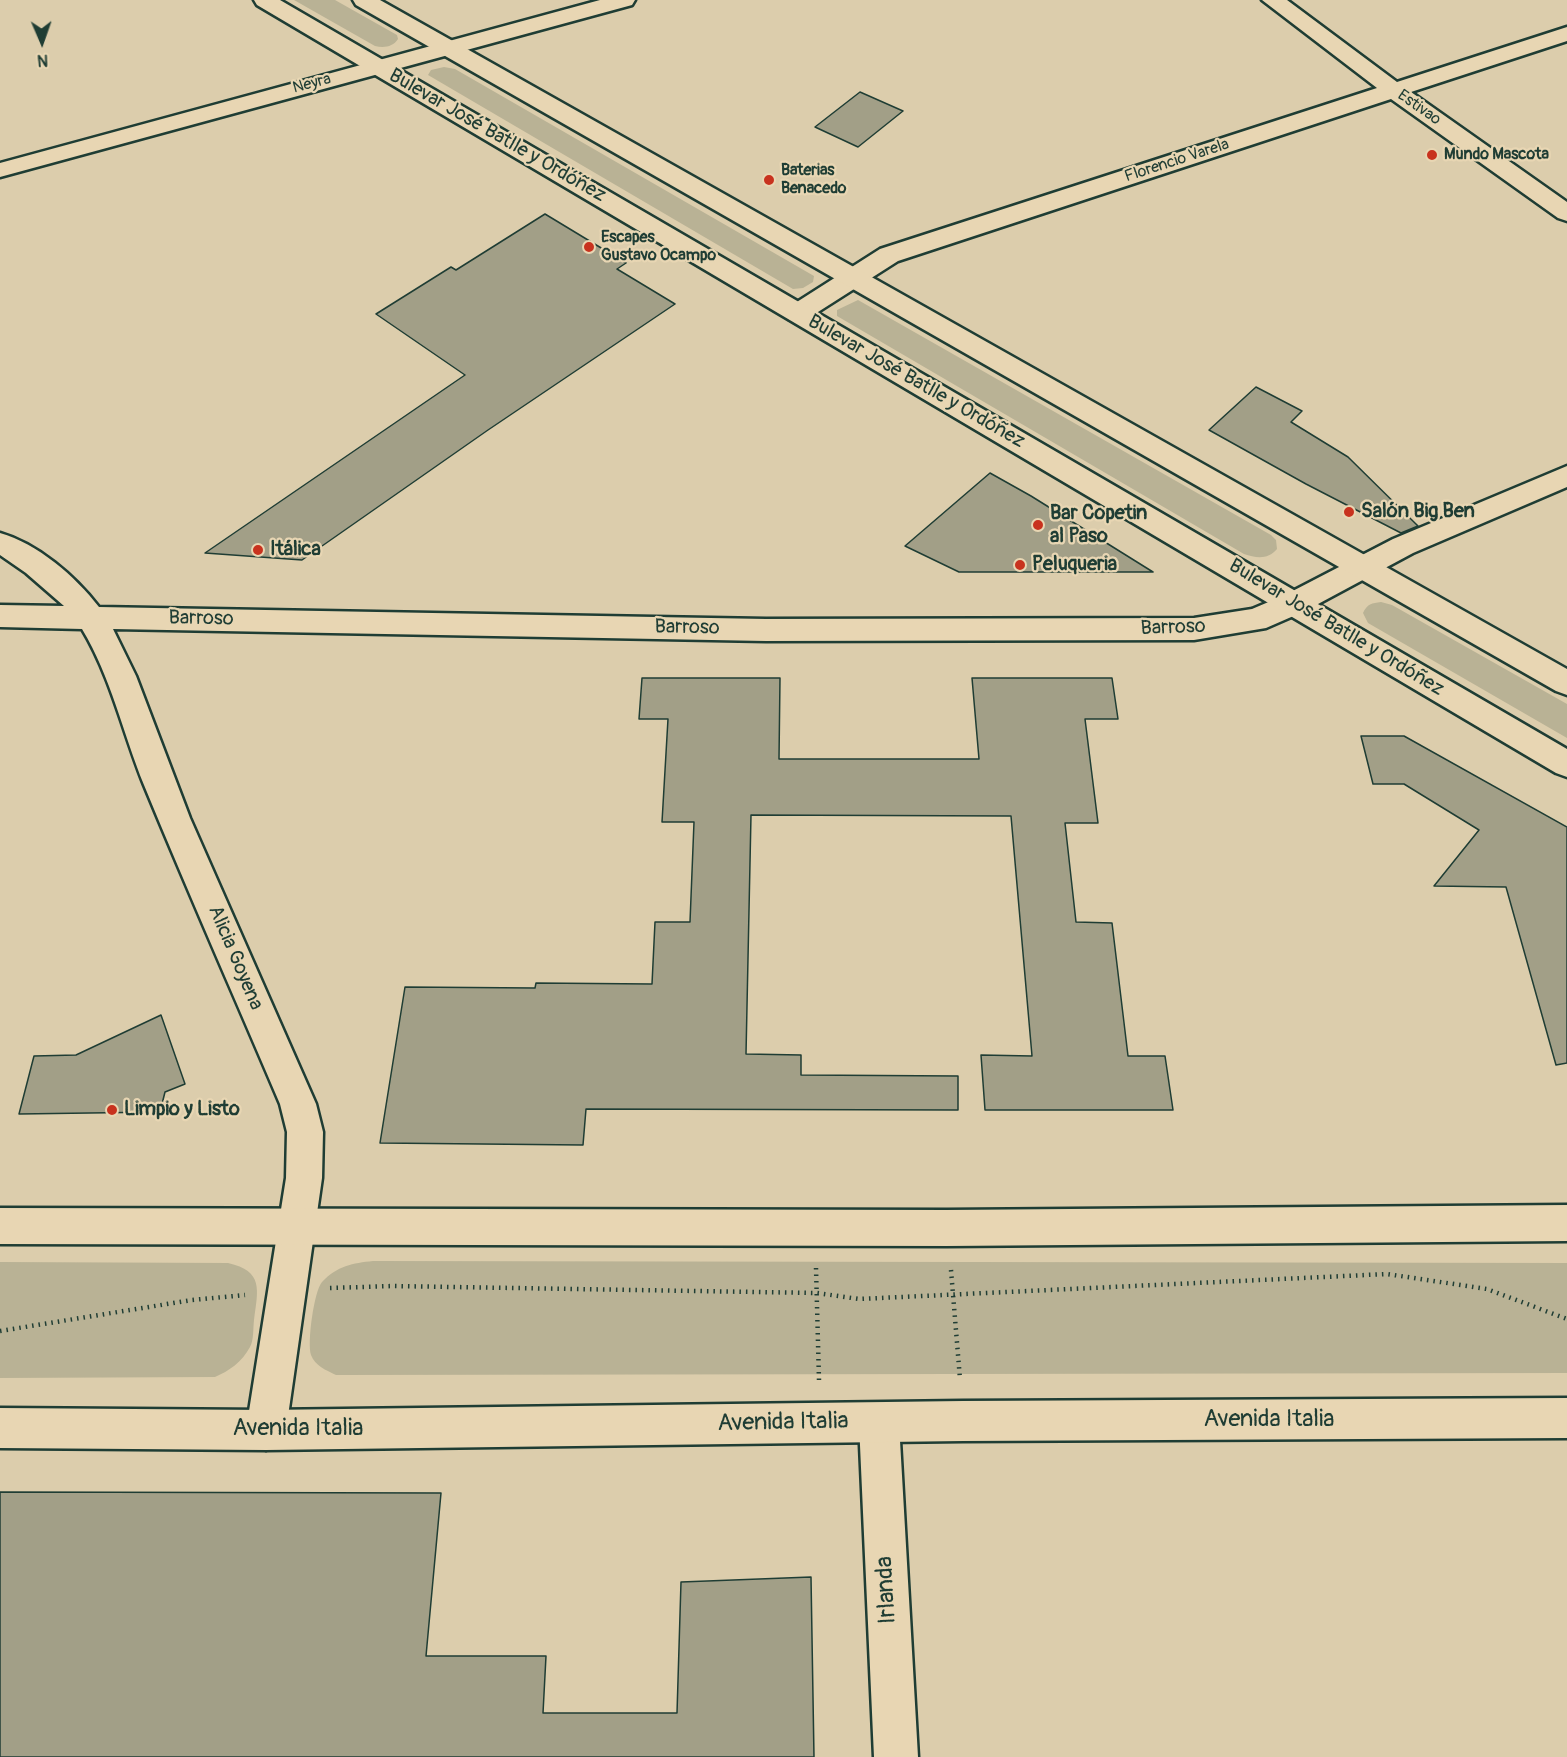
<!DOCTYPE html>
<meta charset="utf-8">
<style>
body{margin:0}
#map{position:relative;width:1567px;height:1757px;overflow:hidden;background:#dccdac;font-family:Pangolin,sans-serif}
canvas{display:block}
.north{position:absolute;left:12px;top:12px;width:60px;height:60px;-webkit-text-stroke:4px #e8d6b3;paint-order:stroke;rotate:178deg;font-size:16px;font-weight:700;line-height:24px;text-align:center;color:#1f3d34}
.north::after{content:'';display:block;margin:auto;width:21px;height:27px;background:#1f3d34;clip-path:polygon(50% 0,100% 100%,50% 72%,0 100%)}
</style>
<div id="map">
<canvas width="1567" height="1757"></canvas>
<div class="north">N</div>
</div>
<script>
const ctx = document.querySelector('canvas').getContext('2d');
ctx.lineJoin = 'round';
function fill(path, color) { ctx.fillStyle = color; ctx.fill(path, 'evenodd'); }
function trace(path, color, width, dash) { ctx.strokeStyle = color; ctx.lineWidth = width; ctx.lineCap = dash ? 'butt' : 'round'; ctx.setLineDash(dash || []); ctx.stroke(path); }
function label(font, color, halo, rows, align = 'center') {
  ctx.font = font + ' Pangolin,sans-serif'; ctx.lineWidth = 4.5; ctx.setLineDash([]); ctx.textBaseline = 'middle'; ctx.strokeStyle = halo; ctx.fillStyle = color; for (const [text, x, y, turn = 0] of rows) {
    ctx.save(); ctx.translate(x, y); ctx.rotate((+turn || 0) * Math.PI / 180); ctx.textAlign = isNaN(turn) ? turn : align; if (halo) ctx.strokeText(text, 0, 0); ctx.fillText(text, 0, 0); ctx.restore();
  }
}
fill(new Path2D(`
 M 294,0 L 335,0 L 397,35 L 398,39 C 393,47 384,48 375,46 Z
 M 444,67 L 455,69 L 814,276 L 813,282 L 803,288 L 793,289 L 428,75 L 431,70 Z
 M 858,300 L 1271,535 L 1276,540 L 1277,549 C 1268,560 1256,558 1244,554 L 837,316 L 837,310 Z
 M 1381,602 L 1392,605 L 1567,704 L 1567,738 L 1368,623 L 1363,613 C 1367,604 1372,603 1381,602 Z
 M 373,1261 L 1567,1263 L 1567,1373 L 336,1375 C 326,1370 315,1366 311,1355 C 307,1343 314,1291 322,1282 C 337,1266 353,1263 373,1261 Z
 M 0,1262 L 228,1263 C 264,1271 258,1290 254,1320 C 253,1328 254,1340 250,1347 C 242,1362 229,1371 215,1377 L 0,1378 Z`), '#b9b295');
const building = new Path2D(`
 M 860,92 L 903,111 L 858,147 L 815,127 Z
 M 545,214 L 626,263 L 617,269 L 675,304 L 488,430 L 302,560 L 205,553 L 465,375 L 376,314 L 451,267 L 456,270 Z
 M 1256,387 L 1302,411 L 1291,422 L 1348,457 L 1418,526 L 1401,533 L 1306,484 L 1209,430 Z
 M 990,473 L 1031,496 L 1153,572 L 959,572 L 905,546 Z
 M 642,678 L 780,678 L 779,759 L 979,759 L 972,678 L 1112,678 L 1118,719 L 1085,719 L 1098,823 L 1065,823 L 1076,922 L 1112,923 L 1128,1056 L 1165,1056 L 1173,1110 L 985,1110 L 981,1055 L 1032,1056 L 1011,816 L 751,815 L 746,1054 L 801,1055 L 801,1075 L 958,1076 L 958,1110 L 586,1109 L 583,1145 L 380,1143 L 405,987 L 535,988 L 536,983 L 652,984 L 655,922 L 690,922 L 694,822 L 662,822 L 668,719 L 639,719 Z
 M 1361,736 L 1404,736 L 1567,827 L 1567,1063 L 1556,1065 L 1506,887 L 1434,886 L 1479,830 L 1404,784 L 1373,784 Z
 M 161,1015 L 185,1084 L 165,1092 L 160,1112 L 19,1114 L 34,1056 L 76,1055 Z
 M 0,1492 L 441,1493 L 426,1656 L 546,1656 L 543,1713 L 677,1713 L 681,1582 L 811,1577 L 814,1757 L 0,1757 Z`);
fill(building, '#a29f87');
trace(building, '#1f3d34', 1.5);
const minor = new Path2D(`
 M 600,0 L 635,0 L 632,5 L 0,177 L 0,163 Z
 M 1262,0 L 1287,0 L 1397,82 L 1567,27 L 1567,41 L 1411,92 L 1567,202 L 1567,221 L 1558,218 L 1391,99 L 898,261 L 807,319 L 798,321 L 789,319 L 785,313 L 789,307 L 880,249 L 1377,88 Z
 M 1567,466 L 1567,487 L 1413,553 L 1305,611 L 1266,628 L 1194,640 L 766,641 L 113,629 L 136,676 L 190,818 L 316,1104 L 323,1132 L 322,1178 L 286,1430 L 280,1444 L 266,1450 L 252,1444 L 246,1430 L 286,1178 L 287,1132 L 280,1104 C 235,998 188,892 144,785 C 123,733 111,677 82,629 L 0,627 L 0,605 L 64,606 L 26,573 L 0,555 L 0,533 C 38,544 75,576 99,607 L 766,619 L 1194,618 L 1252,609 L 1285,595 L 1393,539 Z
 M 879,1403 L 893,1409 L 899,1423 L 918,1757 L 874,1757 L 859,1423 L 865,1409 Z`);
const secondary = new Path2D(`
 M 254,0 L 280,0 L 1567,749 L 1567,777 L 1556,773 L 257,5 Z
 M 353,0 L 380,0 L 1567,669 L 1567,695 L 1556,691 L 356,5 Z`);
const primary = new Path2D(`
 M 1567,1205 L 1567,1241 L 947,1246 L 0,1244 L 0,1208 L 947,1210 Z
 M 1567,1398 L 1567,1438 L 963,1441 L 266,1450 L 0,1448 L 0,1408 L 266,1410 L 963,1401 Z`);
trace(minor, '#1f3d34', 5);
trace(secondary, '#1f3d34', 5);
trace(primary, '#1f3d34', 5);
trace(new Path2D(`
 M 816,1268 L 819,1380
 M 951,1270 L 960,1379
 M 330,1288 L 393,1286 L 817,1293 L 859,1299 L 1387,1274 L 1487,1289 L 1567,1319
 M 0,1331 L 192,1300 L 245,1295`), '#1f3d34', 4.5, [1.5, 5]);
fill(minor, '#e8d6b3');
fill(secondary, '#e8d6b3');
fill(primary, '#e8d6b3');
for (const [x, y, r, color] of [
 [1432,155,6,"#c8321e"],
 [769,180,6,"#c8321e"],
 [589,247,6,"#c8321e"],
 [1349,512,6,"#c8321e"],
 [1038,525,6,"#c8321e"],
 [258,550,6,"#c8321e"],
 [1020,565,6,"#c8321e"],
 [112,1110,6,"#c8321e"]
]) { const dot = new Path2D(); dot.arc(x, y, r, 0, 2 * Math.PI); ctx.fillStyle = color; ctx.fill(dot); trace(dot, '#e8d6b3', 2); }
label('16px', '#1f3d34', '#e8d6b3', [
 ["Neyra",312,84,-15],
 ["Estivao",1419,108,35],
 ["Florencio Varela",1177,161,-18]
]);
label('bold 16px', '#1f3d34', '#e8d6b3', [
 ["Mundo Mascota",1444,155],
 ["Baterias",781,171],
 ["Benacedo",781,189],
 ["Escapes",601,238],
 ["Gustavo Ocampo",601,256]
], 'left');
label('20px', '#1f3d34', '#e8d6b3', [
 ["Bulevar José Batlle y Ordóñez",497,136,30],
 ["Bulevar José Batlle y Ordóñez",916,382,30],
 ["Barroso",201,619,1],
 ["Barroso",687,628,1],
 ["Barroso",1173,628,-2],
 ["Bulevar José Batlle y Ordóñez",1336,628,31],
 ["Alicia Goyena",235,958,67]
]);
label('bold 20px', '#1f3d34', '#e8d6b3', [
 ["Salón Big Ben",1361,512],
 ["Bar Copetin",1050,514],
 ["al Paso",1050,537],
 ["Itálica",270,550],
 ["Peluqueria",1032,565],
 ["Limpio y Listo",124,1110]
], 'left');
label('24px', '#1f3d34', '#e8d6b3', [
 ["Avenida Italia",1269,1420],
 ["Avenida Italia",783,1423,-1],
 ["Avenida Italia",298,1429],
 ["Irlanda",887,1590,-93]
]);
</script>
